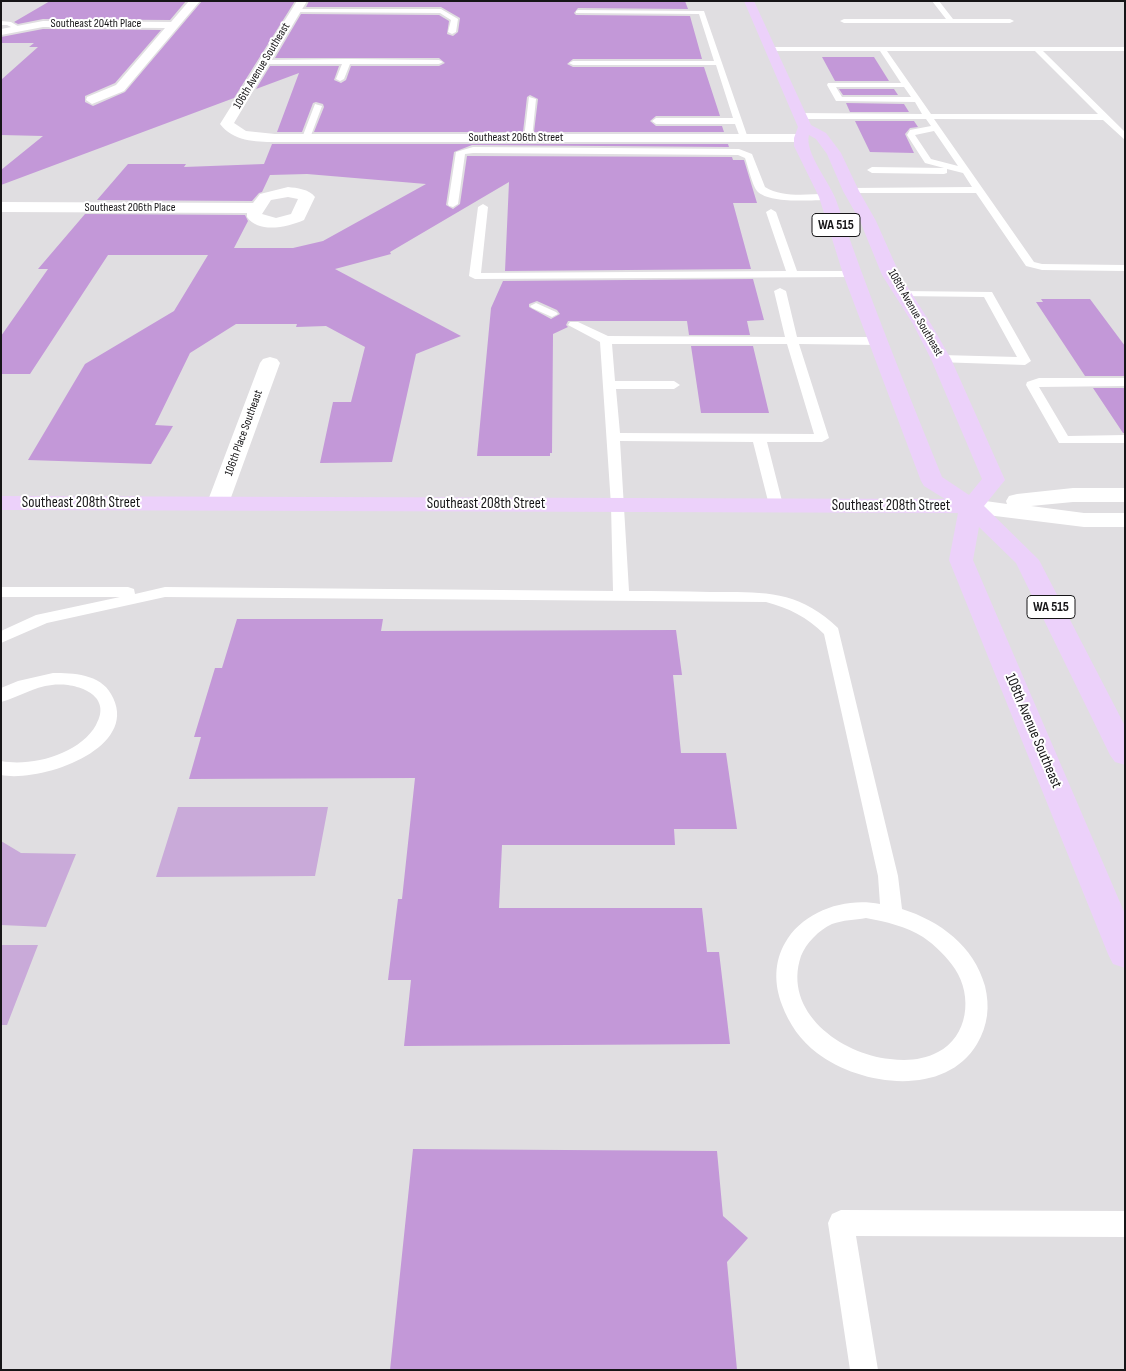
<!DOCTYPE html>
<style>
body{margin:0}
#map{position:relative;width:1126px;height:1371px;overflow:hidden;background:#e0dee1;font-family:"Sofia Sans Condensed",sans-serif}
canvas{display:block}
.frame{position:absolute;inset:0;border:2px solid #161517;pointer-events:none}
</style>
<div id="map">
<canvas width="1126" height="1371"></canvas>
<div class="frame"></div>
</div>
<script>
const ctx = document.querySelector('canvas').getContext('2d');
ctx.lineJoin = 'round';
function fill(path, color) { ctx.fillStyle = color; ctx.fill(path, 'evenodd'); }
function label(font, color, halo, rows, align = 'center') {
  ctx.font = font + ' "Sofia Sans Condensed",sans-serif'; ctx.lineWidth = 4; ctx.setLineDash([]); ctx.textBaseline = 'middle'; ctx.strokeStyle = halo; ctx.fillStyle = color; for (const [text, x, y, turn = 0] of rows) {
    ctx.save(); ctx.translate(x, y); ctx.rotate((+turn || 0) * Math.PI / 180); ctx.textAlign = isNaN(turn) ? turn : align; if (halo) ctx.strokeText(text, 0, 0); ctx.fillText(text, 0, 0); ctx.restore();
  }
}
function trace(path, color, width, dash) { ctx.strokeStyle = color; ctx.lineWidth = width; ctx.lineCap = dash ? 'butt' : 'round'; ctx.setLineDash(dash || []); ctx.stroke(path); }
fill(new Path2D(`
 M 178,807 L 328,807 L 315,876 L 156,877 Z
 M 1,841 L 21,853 L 76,854 L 46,927 L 1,925 Z
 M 1,945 L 38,945 L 7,1025 L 1,1025 Z`), '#c9aad9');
fill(new Path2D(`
 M 50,1 L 186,1 L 170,20 L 43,19 L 18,24 L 14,22 Z
 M 202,1 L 295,1 L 234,98 L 1,185 L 1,170 L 43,136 L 1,135 L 1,80 L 38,47 L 29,47 L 34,43 L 1,43 L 1,37 L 43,29 L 161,30 L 115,83 L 85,96 L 85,102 L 93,106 L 125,92 Z
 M 309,1 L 685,1 L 688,9 L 578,8 L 574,13 L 576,15 L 690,16 L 702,59 L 573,59 L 567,64 L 573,67 L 704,67 L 720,116 L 656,116 L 650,121 L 656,126 L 722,126 L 724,132 L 534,132 L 538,99 L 530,95 L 527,97 L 523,132 L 314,132 L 324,107 L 323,104 L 316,102 L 313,103 L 302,132 L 277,132 L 299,73 L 256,89 L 270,66 L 339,66 L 334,80 L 341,83 L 346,80 L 351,66 L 439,66 L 445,63 L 439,58 L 275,58 L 301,14 L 439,15 L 449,21 L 447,34 L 453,36 L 458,32 L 460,18 L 441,7 L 306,7 Z
 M 822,57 L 874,57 L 889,81 L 835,81 Z
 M 839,89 L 894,89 L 898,95 L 843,95 Z
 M 846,103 L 904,104 L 909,112 L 850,112 Z
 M 855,121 L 914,121 L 918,127 L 910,128 L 905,134 L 914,153 L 870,152 Z
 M 272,144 L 728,144 L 729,147 L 472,145 L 454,152 L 446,205 L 453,209 L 460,204 L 467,156 L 732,157 L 733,160 L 744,160 L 757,203 L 733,203 L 751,269 L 505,271 L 509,182 L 390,252 L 391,254 L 335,269 L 461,336 L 416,354 L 392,462 L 320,463 L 333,402 L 351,402 L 365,347 L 326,326 L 296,327 L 297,324 L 236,324 L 190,353 L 155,425 L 173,426 L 151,464 L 28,460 L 85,364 L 174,311 L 208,255 L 108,255 L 30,374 L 1,374 L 1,336 L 48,269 L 38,269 L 85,214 L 245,215 L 248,221 L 234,248 L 293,248 L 323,241 L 426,184 L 307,174 L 270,175 L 262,192 L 259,193 L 252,201 L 97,200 L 128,164 L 186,164 L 184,167 L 264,164 Z
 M 753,279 L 764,320 L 747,321 L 750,335 L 689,335 L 687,321 L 568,321 L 566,325 L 568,327 L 553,334 L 552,453 L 550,453 L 550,456 L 477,456 L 491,308 L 503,281 ZM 537,301 L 557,310 L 560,314 L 551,319 L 529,307 L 529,304 Z
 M 1041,299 L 1090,299 L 1125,346 L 1125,376 L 1085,376 L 1036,302 L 1043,302 Z
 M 691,346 L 753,346 L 769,413 L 701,413 Z
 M 1093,388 L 1125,388 L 1125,433 L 1123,433 Z
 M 237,619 L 383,619 L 381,631 L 676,630 L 682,675 L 673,675 L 681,753 L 726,753 L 737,829 L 674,829 L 675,845 L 502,845 L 499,908 L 702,908 L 707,952 L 719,952 L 730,1044 L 404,1046 L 411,980 L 388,980 L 398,899 L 402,899 L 415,778 L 189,779 L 201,737 L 194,737 L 215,668 L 222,668 Z
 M 413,1149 L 717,1151 L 723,1216 L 748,1238 L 727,1262 L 737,1370 L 390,1370 Z`), '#c398d8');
fill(new Path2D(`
 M 932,1 L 939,1 L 953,19 L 1010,19 L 1014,21 L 1010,23 L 844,23 L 840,21 L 844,19 L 946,19 Z
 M 296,9 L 441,9 L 458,19 L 456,32 L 452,34 L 448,32 L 451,20 L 440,13 L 294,12 L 293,11 Z
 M 578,10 L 704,11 L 748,138 L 747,140 L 741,140 L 735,124 L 656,124 L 652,121 L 656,118 L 733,118 L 716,65 L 573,65 L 569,63 L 573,61 L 714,61 L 699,14 L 576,13 L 576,11 Z
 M 1,21 L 11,22 L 21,28 L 17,30 L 7,25 L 1,25 Z
 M 767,47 L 1125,47 L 1125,51 L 1043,51 L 1125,132 L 1125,140 L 1103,120 L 934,119 L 1034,262 L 1042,264 L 1125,265 L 1125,271 L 1042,270 L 1026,266 L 976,193 L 848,193 L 848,189 L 851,188 L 972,187 L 963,173 L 947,169 L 947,173 L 944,174 L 872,173 L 867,170 L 872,167 L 944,168 L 925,163 L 907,135 L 910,130 L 931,126 L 926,119 L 799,119 L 795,116 L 799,113 L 922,114 L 915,102 L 839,101 L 836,101 L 827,85 L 828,83 L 901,83 L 880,51 L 770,51 L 766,49 ZM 887,51 L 1035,51 L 1098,114 L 931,114 ZM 836,87 L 904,87 L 911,97 L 842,97 ZM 934,131 L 958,166 L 931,159 L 915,135 Z
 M 347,59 L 439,60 L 443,62 L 439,64 L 350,64 L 344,79 L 340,81 L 336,79 L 342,64 L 265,64 L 261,62 L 265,60 Z
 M 529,97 L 536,99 L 532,138 L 528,141 L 524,138 Z
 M 315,104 L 322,106 L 310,138 L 306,141 L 303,140 L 302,138 Z
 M 473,147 L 739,149 L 752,154 L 765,187 C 783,198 807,194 827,194 L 832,197 L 827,200 C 811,200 769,204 757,191 C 752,185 748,166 745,158 L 738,155 L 473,153 L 465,154 L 458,204 L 453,207 L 449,206 L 448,204 L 456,152 Z
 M 483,204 L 488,207 L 481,273 L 786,271 L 766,212 L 771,209 L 776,212 L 797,271 L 852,271 L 858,274 L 852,277 L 475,279 L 469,276 L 478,207 Z
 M 780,288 L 786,291 L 797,337 L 878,337 L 884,341 L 878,345 L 799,344 L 829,438 L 822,442 L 767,442 L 783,505 L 781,508 L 771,508 L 769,505 L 753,442 L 620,441 L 629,591 C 656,591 683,591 710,592 C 761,592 798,589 838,628 L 898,876 L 902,909 C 940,921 974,946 985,986 C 990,1007 988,1025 977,1044 C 945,1098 860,1086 817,1053 C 801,1041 789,1024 782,1005 C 774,984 774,962 785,943 C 803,911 845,897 880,904 L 878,876 L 824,634 C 807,617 789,608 766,602 L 165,597 L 47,623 L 1,643 L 1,631 L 36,615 L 120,597 L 1,597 L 1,587 L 128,587 L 134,589 L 135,594 L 165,587 L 613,591 L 611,505 L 600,342 L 568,325 L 570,322 L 578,322 L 608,336 L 785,337 L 774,291 ZM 612,344 L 787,344 L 814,434 L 620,433 L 616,389 L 674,389 L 680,385 L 674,381 L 615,381 ZM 866,918 C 886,922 906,926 923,937 C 936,946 947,957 955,969 C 973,996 968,1037 938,1052 C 923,1060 907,1061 890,1059 C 841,1054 782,1012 801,956 C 806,943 819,930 832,924 C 843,920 855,920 866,918 Z
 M 903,291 L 992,292 L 1031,361 L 1025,365 L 937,362 L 935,359 L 941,355 L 1017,357 L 984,297 L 899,296 L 897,294 Z
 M 536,303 L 556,312 L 558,314 L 552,317 L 532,308 L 530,306 Z
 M 1039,378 L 1125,378 L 1125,386 L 1039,387 L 1068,436 L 1125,435 L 1125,443 L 1059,443 L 1026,385 L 1027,382 Z
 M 53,673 C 73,673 100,674 111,694 C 143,748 41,783 1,775 L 1,761 C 32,767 80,754 96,725 C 114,694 75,682 52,685 C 33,687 19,697 1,702 L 1,688 L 18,681 Z
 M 841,1210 L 1125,1211 L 1125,1237 L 856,1236 L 878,1370 L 850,1370 L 828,1223 L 832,1214 Z`), '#fff');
fill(new Path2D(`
 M 189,1 L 200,1 L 124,91 L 92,104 L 86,100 L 87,97 L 116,85 L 165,28 L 43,27 L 1,35 L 1,29 L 43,21 L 171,22 Z
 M 297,1 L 307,1 L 234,123 L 246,131 L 275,134 L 801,134 L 808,138 L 801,142 L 275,142 C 255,142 233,141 220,124 Z
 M 288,187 C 297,188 309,189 315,197 L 304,220 C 288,227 259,234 247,217 L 247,213 L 1,212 L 1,202 L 253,203 L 260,194 ZM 288,197 L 298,199 L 291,214 L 276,218 L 262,214 L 271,200 Z
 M 270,357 L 277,359 L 280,363 L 229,503 L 226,508 L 218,510 L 210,508 L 207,503 L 260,363 L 263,359 Z`), '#fff');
fill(new Path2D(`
 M 1073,488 L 1125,488 L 1125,502 L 1073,502 L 1031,506 L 1084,513 L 1125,513 L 1125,527 L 1084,527 L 971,513 L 963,511 L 959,506 L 963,501 L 971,499 L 1007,504 L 1006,501 L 1009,496 L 1017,494 Z`), '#fff');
fill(new Path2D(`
 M 744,1 L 754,1 L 811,125 L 826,133 L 841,153 L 859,191 L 876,221 L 900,275 L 931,324 L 951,359 L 1005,480 L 984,506 L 1039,560 L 1125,726 L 1125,765 L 1115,762 L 1110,755 L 1016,563 L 979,527 L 973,560 L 1125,914 L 1125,968 L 1113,964 L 1108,954 L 949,560 L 958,513 L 1,510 L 1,496 L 945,499 L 924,486 L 921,481 L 843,274 L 819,197 L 794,146 L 794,138 L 798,127 ZM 809,135 L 816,139 L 827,154 L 843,191 L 860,221 L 882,275 L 913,324 L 931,359 L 982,479 L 969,495 L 942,477 C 905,385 868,294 836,200 C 830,183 804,152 809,135 Z`), '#ecd1fa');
label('12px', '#161517', '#fff', [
 ["Southeast 204th Place",96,24],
 ["106th Avenue Southeast",262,66,-59],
 ["Southeast 206th Street",516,138],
 ["Southeast 206th Place",130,208],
 ["108th Avenue Southeast",915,313,60],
 ["106th Place Southeast",244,433,-70]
]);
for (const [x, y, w] of [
 [836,225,48],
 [1051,607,48]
]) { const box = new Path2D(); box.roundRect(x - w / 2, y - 11.5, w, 23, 4); ctx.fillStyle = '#fff'; ctx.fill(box); trace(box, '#161517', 1); }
label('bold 14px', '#161517', null, [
 ["WA 515",836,225],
 ["WA 515",1051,607]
]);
label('15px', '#161517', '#fff', [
 ["Southeast 208th Street",81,503],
 ["Southeast 208th Street",486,504],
 ["Southeast 208th Street",891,506],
 ["108th Avenue Southeast",1033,731,67]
]);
</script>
